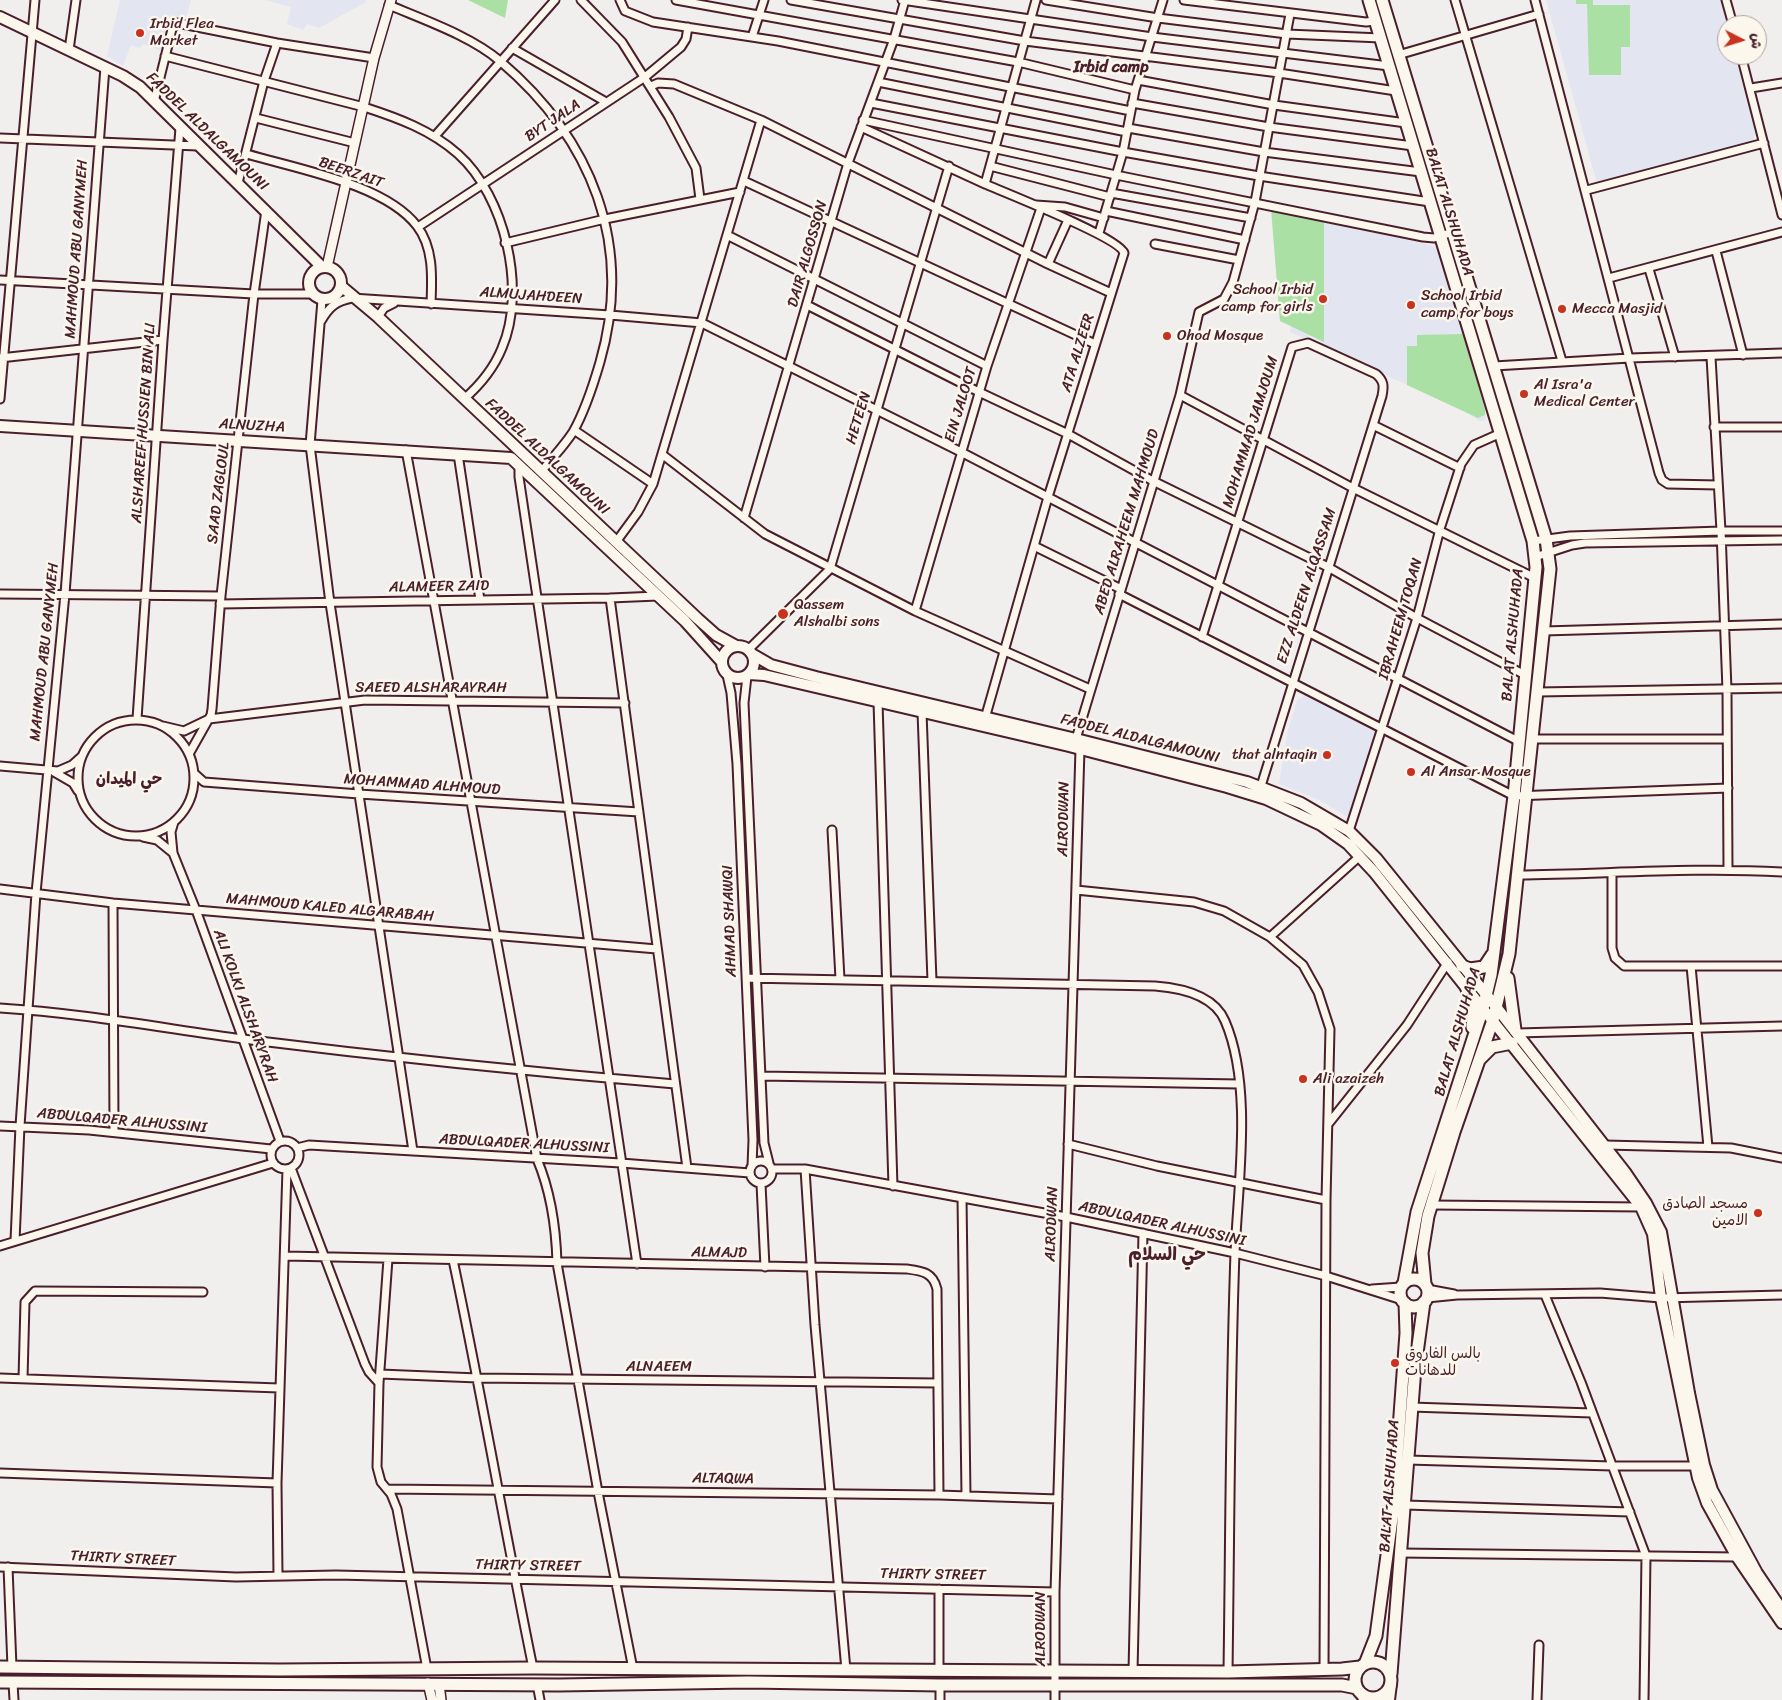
<!DOCTYPE html>
<meta charset="utf-8">
<style>
body{margin:0}
#map{position:relative;width:1782px;height:1700px;overflow:hidden;background:#f0efee;font-family:Sriracha,"Playpen Sans Arabic",sans-serif}
canvas{display:block}
.north{position:absolute;left:1717px;top:15px;width:50px;height:50px;box-sizing:border-box;background:#fbf7ec;border:1px solid #b4a19f;border-radius:50%;rotate:95deg;font-size:14px;font-weight:700;line-height:20px;text-align:center;color:#4a1f2b}
.north::after{content:'';display:block;margin:auto;width:18px;height:22px;background:#c8321e;clip-path:polygon(50% 0,100% 100%,50% 72%,0 100%)}
</style>
<div id="map">
<canvas width="1782" height="1700"></canvas>
<div class="north">ش</div>
</div>
<script>
const ctx = document.querySelector('canvas').getContext('2d');
ctx.lineJoin = 'round';
function fill(path, color) { ctx.fillStyle = color; ctx.fill(path, 'evenodd'); }
function trace(path, color, width, dash) { ctx.strokeStyle = color; ctx.lineWidth = width; ctx.lineCap = dash ? 'butt' : 'round'; ctx.setLineDash(dash || []); ctx.stroke(path); }
function label(font, color, halo, rows, align = 'center') {
  ctx.font = font + ' Sriracha,"Playpen Sans Arabic",sans-serif'; ctx.lineWidth = 5; ctx.setLineDash([]); ctx.textBaseline = 'middle'; ctx.strokeStyle = halo; ctx.fillStyle = color; for (const [text, x, y, turn = 0] of rows) {
    ctx.save(); ctx.translate(x, y); ctx.rotate((+turn || 0) * Math.PI / 180); ctx.textAlign = isNaN(turn) ? turn : align; if (halo) ctx.strokeText(text, 0, 0); ctx.fillText(text, 0, 0); ctx.restore();
  }
}
fill(new Path2D(`
 M 120,0 L 191,0 L 185,21 L 173,20 L 162,51 L 143,44 L 140,48 L 131,45 L 123,66 L 107,56 Z
 M 265,0 L 365,0 L 366,2 L 319,28 L 307,24 L 303,30 L 287,24 L 291,7 Z
 M 1546,0 L 1721,0 L 1727,25 L 1727,55 L 1735,55 L 1755,134 L 1752,142 L 1748,145 L 1601,185 L 1597,183 Z
 M 1271,209 L 1438,247 L 1485,410 L 1486,417 L 1484,421 L 1479,421 L 1466,412 L 1320,345 L 1320,341 L 1310,336 L 1306,339 L 1290,332 L 1291,326 L 1280,321 Z
 M 1309,693 L 1377,732 L 1348,817 L 1319,800 L 1279,784 L 1287,734 L 1297,700 Z`), '#e3e6f1');
fill(new Path2D(`
 M 468,0 L 508,0 L 505,18 Z
 M 1576,0 L 1593,0 L 1593,5 L 1630,5 L 1630,47 L 1621,47 L 1621,75 L 1589,75 L 1587,4 L 1576,4 Z
 M 1271,208 L 1324,221 L 1324,342 L 1280,321 Z
 M 1463,334 L 1485,410 L 1485,415 L 1478,418 L 1407,385 L 1407,346 L 1417,346 L 1417,335 Z`), '#aae0a3');
const minor = new Path2D(`
 M 581,0 L 622,42 L 669,117 L 696,168 L 700,199
 M 620,0 L 625,11 L 653,22 L 778,41 L 1131,111
 M 676,0 L 1018,62 L 1135,90
 M 791,0 L 1025,41 L 1279,73 L 1396,91
 M 902,0 L 1152,37 L 1389,66
 M 1046,0 L 1158,18 L 1287,34 L 1381,38
 M 1184,0 L 1366,22 L 1375,21
 M 1455,0 L 1562,361
 M 1535,0 L 1659,473 L 1662,480 L 1668,484 L 1718,485
 M 1726,0 L 1733,25
 M 389,5 C 424,20 471,36 500,61 C 592,139 634,244 600,362 C 593,386 585,411 573,432 C 564,446 552,458 542,471
 M 752,37 L 764,0
 M 512,48 L 606,102
 M 69,50 L 76,0
 M 1398,55 L 1539,14
 M 1741,55 L 1782,215
 M 165,56 L 364,107 C 398,118 431,130 458,154 C 505,196 527,290 502,348 C 494,368 480,385 464,399
 M 1138,80 L 1274,105 L 1406,123
 M 878,82 L 1127,132
 M 1751,88 L 1782,83
 M 154,102 L 172,29 L 177,23 L 277,43 L 374,58
 M 871,103 L 1123,152 L 1259,176 L 1430,202
 M 1132,103 L 1269,127 L 1413,146
 M 256,118 L 355,143
 M 761,120 L 1048,264 L 1111,293
 M 863,120 L 1116,175 L 1423,237 L 1434,238 L 1453,232
 M 861,127 L 985,184
 M 1128,128 L 1264,152 L 1421,172
 M 435,136 L 555,0
 M 0,138 L 198,146
 M 247,154 C 297,169 385,184 417,226 C 434,248 432,278 431,304
 M 990,166 L 1110,197
 M 744,181 L 1095,344
 M 238,183 L 264,81 L 277,43
 M 1587,190 L 1764,143
 M 1111,193 L 1251,218
 M 1036,205 L 1065,207 L 1104,218
 M 1106,211 L 1245,240
 M 418,227 L 645,77 L 681,47 L 686,39 L 688,27
 M 1099,233 L 1123,152 L 1135,90 L 1163,0
 M 727,235 L 987,366
 M 505,243 L 605,219 L 740,192
 M 1155,244 L 1239,260
 M 1716,251 L 1743,355
 M 1048,264 L 1068,220
 M 1649,269 L 1675,357
 M 1609,278 L 1782,232
 M 0,280 L 254,294 L 312,294
 M 322,300 L 310,445 L 330,603 L 413,1151
 M 807,305 L 979,392 L 1068,434 L 1153,481 L 1328,567 L 1417,618 L 1525,675
 M 378,317 L 384,308 L 394,303
 M 321,321 C 329,307 336,301 352,298 L 610,315 L 702,323 L 961,452 L 1518,741
 M 1711,357 L 1721,531 L 1727,690 L 1728,869
 M 0,358 L 163,340
 M 1494,366 L 1630,358 L 1782,353
 M 1180,395 L 1353,488 L 1535,578
 M 0,399 L 35,0
 M 1373,425 L 1460,468
 M 1714,427 L 1782,427
 M 574,430 L 653,484
 M 406,450 L 537,1159 C 551,1192 556,1227 557,1263 L 598,1492 L 633,1669
 M 458,454 L 480,600
 M 663,455 L 765,534 L 915,611 L 1090,689
 M 519,465 L 519,477 L 637,1264
 M 744,518 L 848,163 L 894,39 L 905,0
 M 1533,541 L 1570,536 L 1721,531 L 1782,531
 M 616,542 L 638,512 L 653,484 L 761,120 L 674,84 L 658,83 L 651,86
 M 1034,546 L 1121,589
 M 1535,557 L 1572,545 L 1585,543 L 1782,540
 M 0,594 L 221,596
 M 1119,594 L 1514,796 L 1728,788
 M 610,598 L 687,1168
 M 220,604 L 610,598 L 658,596
 M 915,611 L 987,366 L 1041,208
 M 1544,631 L 1782,624
 M 1202,637 L 1292,347 L 1308,343 L 1376,374 C 1384,381 1384,386 1382,396 L 1261,786
 M 748,650 L 830,569 L 949,166
 M 727,675 L 731,693 L 737,764 L 753,1140 L 752,1166
 M 747,676 L 744,703 L 764,1143 L 769,1163
 M 1537,692 L 1782,688
 M 878,702 L 893,1186
 M 922,712 L 932,981
 M 137,719 L 163,340 L 180,128
 M78 778a58 58 0 1 1 116 0a58 58 0 1 1-116 0Z
 M 984,722 L 1048,497 L 1124,253 C 1120,238 1006,193 985,184 L 1036,0
 M 163,726 L 184,731 L 209,719 L 365,700 L 625,703
 M 1076,739 L 1180,395 L 1199,312 L 1224,299 L 1233,282 L 1255,202 L 1290,14
 M 1531,739 L 1727,739
 M 189,754 L 211,715 L 212,709 L 221,596 L 254,294 L 266,210
 M 0,766 L 58,771 L 72,765 L 82,756
 M 54,772 L 73,783 L 78,791
 M 194,773 L 204,782 L 359,794 L 639,812
 M 174,822 L 171,832 L 173,853 L 196,910 L 280,1141
 M 832,830 L 840,979
 M 1349,831 L 1417,618 L 1440,529 L 1461,464 L 1474,445 L 1501,433
 M 143,837 L 157,840 L 173,853
 M 1612,874 L 1612,948 L 1615,958 L 1624,966 L 1782,966
 M 1518,875 C 1606,874 1694,867 1782,872
 M 0,889 L 113,903 L 657,949
 M 1076,890 L 1194,902 L 1224,911 L 1270,937 L 1303,965 L 1318,992 L 1330,1029 L 1326,1200 L 1324,1670
 M 113,903 L 114,1132
 M 1270,937 L 1360,856
 M 1691,966 L 1708,1147
 M 746,978 L 1155,986 C 1181,988 1214,995 1225,1021 C 1253,1086 1238,1183 1235,1253 C 1230,1392 1230,1532 1228,1672
 M 0,1008 C 82,1013 162,1028 243,1039 C 387,1057 531,1072 675,1084
 M 1517,1033 L 1782,1026
 M 761,1076 L 1239,1084
 M 1329,1123 L 1407,1025 L 1448,962
 M 0,1126 L 89,1130 L 271,1149
 M271 1155a14 14 0 1 1 28 0a14 14 0 1 1-28 0Z
 M 1068,1144 L 1157,1166 L 1326,1200
 M 1605,1145 L 1731,1148 L 1782,1158
 M 297,1148 L 309,1145 L 621,1163 L 750,1173
 M750 1172a11 11 0 1 1 22 0a11 11 0 1 1-22 0Z
 M 291,1168 L 365,1364 L 369,1372 L 379,1383
 M 772,1169 L 805,1169 L 1066,1217 L 1235,1253 L 1326,1276 L 1402,1300
 M 805,1169 L 815,1325 L 846,1670
 M 761,1184 L 765,1267
 M 962,1198 L 966,1495
 M 1432,1205 L 1641,1207
 M 15,1241 L 20,1126 L 36,893 L 65,594 L 105,67
 M 0,1246 L 273,1163
 M 285,1256 L 907,1269 C 922,1271 933,1272 937,1289 L 939,1495
 M 388,1259 L 379,1383 L 377,1467 L 381,1482 L 391,1494 L 397,1509 L 427,1669
 M 453,1260 C 482,1396 505,1532 533,1668
 M 1372,1289 L 1401,1287
 M 1427,1289 L 1454,1294
 M 1545,1295 L 1581,1382 L 1646,1556 L 1644,1700
 M 1427,1298 L 1457,1295 L 1600,1293 L 1661,1298 L 1782,1295
 M 380,1374 L 478,1378 L 938,1383
 M 0,1378 L 279,1388
 M 23,1379 L 25,1302 L 35,1291 L 203,1292
 M 1411,1407 L 1592,1413
 M 1408,1460 L 1612,1466 L 1694,1466
 M 0,1473 L 277,1483
 M 387,1489 L 939,1495 L 1058,1499
 M 1405,1505 L 1630,1512
 M 1400,1553 L 1737,1557
 M 0,1567 L 236,1577 L 336,1575 L 1055,1592
 M 8,1567 L 12,1667
 M 278,1576 L 277,1483 L 287,1169
 M 939,1589 L 939,1669
 M 1133,1671 L 1143,1233
 M 13,1683 L 14,1700
 M 537,1684 L 540,1700
 M 940,1700 L 940,1685
 M 1055,1700 L 1055,1592 L 1080,749
 M 1537,1700 L 1539,1645`);
const tertiary = new Path2D(`
 M 327,267 L 374,58 L 391,0
 M 428,1683 L 432,1700
 M 439,1684 L 441,1700`);
const secondary = new Path2D(`
 M 0,17 L 123,76 L 140,87 L 322,267
 M309 283a16 16 0 1 1 32 0a16 16 0 1 1-32 0Z
 M 341,286 L 378,317 L 698,619 L 716,635 L 736,646
 M 0,426 L 511,458 L 685,621 L 721,661
 M722 662a16 16 0 1 1 32 0a16 16 0 1 1-32 0Z
 M 752,654 L 771,665 L 816,677 L 1076,739 L 1247,782 L 1301,803 L 1349,831 L 1376,858 L 1497,1008 L 1625,1172 L 1646,1203 L 1661,1232 L 1689,1393 L 1704,1465 L 1712,1490 L 1757,1573 L 1782,1610
 M 749,674 L 764,675 L 1069,746 L 1227,787 L 1266,799 L 1321,825 L 1348,844 L 1374,872 L 1641,1207 L 1653,1234 L 1661,1298 L 1698,1478 L 1707,1503 L 1737,1557 L 1782,1623
 M 1362,1695 L 1365,1700
 M 1389,1700 L 1391,1684`);
const primary = new Path2D(`
 M 1369,0 L 1533,541 L 1536,567 L 1514,796 L 1491,975 L 1483,1008 L 1417,1212 L 1404,1283
 M 1382,0 L 1546,539 L 1550,569 L 1509,954 L 1493,1020 L 1454,1132 L 1428,1216 L 1422,1253 L 1425,1284
 M 1462,966 L 1470,969 L 1484,967 L 1492,955
 M 1508,978 L 1515,1030
 M 1466,986 L 1474,1010 L 1472,1027
 M 1480,1059 L 1492,1047 L 1512,1043
 M1400 1293a14 14 0 1 1 28 0a14 14 0 1 1-28 0Z
 M1355 1680a18 18 0 1 1 36 0a18 18 0 1 1-36 0Z
 M 1365,1664 L 1376,1636 L 1393,1511 L 1406,1333 L 1405,1303
 M 0,1667 L 279,1670 L 533,1668 L 1228,1672 L 1342,1669 L 1360,1667
 M 1391,1674 L 1415,1368 L 1424,1302
 M 0,1682 L 559,1685 L 748,1682 L 940,1685 L 1342,1685 L 1357,1688`);
trace(minor, '#4a1f2b', 11);
trace(tertiary, '#4a1f2b', 12);
trace(secondary, '#4a1f2b', 14);
trace(primary, '#4a1f2b', 15);
trace(minor, '#fbf7ec', 7);
trace(tertiary, '#fbf7ec', 9);
trace(secondary, '#fbf7ec', 10);
trace(primary, '#fbf7ec', 11);
for (const [x, y, r, color] of [
 [140,33,5,"#c8321e"],
 [1323,299,5,"#c8321e"],
 [1411,305,5,"#c8321e"],
 [1562,309,5,"#c8321e"],
 [1167,336,5,"#c8321e"],
 [1524,394,5,"#c8321e"],
 [783,614,6,"#c8321e"],
 [1327,755,5,"#c8321e"],
 [1411,772,5,"#c8321e"],
 [1303,1079,5,"#c8321e"],
 [1758,1213,5,"#c8321e"],
 [1395,1363,5,"#c8321e"]
]) { const dot = new Path2D(); dot.arc(x, y, r, 0, 2 * Math.PI); ctx.fillStyle = color; ctx.fill(dot); trace(dot, '#fbf7ec', 2); }
label('15px', '#4a1f2b', '#fbf7ec', [
 ["Irbid Flea",150,24],
 ["Market",150,41],
 ["School Irbid",1313,290,"right"],
 ["camp for girls",1313,307,"right"],
 ["School Irbid",1421,296],
 ["camp for boys",1421,313],
 ["Mecca Masjid",1572,309],
 ["Ohod Mosque",1177,336],
 ["Al Isra'a",1534,385],
 ["Medical Center",1534,402],
 ["Qassem",794,605],
 ["Alshalbi sons",794,622],
 ["that alntaqin",1317,755,"right"],
 ["Al Ansar Mosque",1421,772],
 ["Ali azaizeh",1313,1079],
 ["مسجد الصادق",1748,1204,"right"],
 ["الامين",1748,1221,"right"],
 ["بالس الفاروق",1405,1354],
 ["للدهانات",1405,1371]
], 'left');
label('15px', '#4a1f2b', '#fbf7ec', [
 ["BYT JALA",553,121,-34],
 ["FADDEL ALDALGAMOUNI",207,132,44],
 ["BEERZAIT",351,173,19],
 ["BALAT ALSHUHADA",1449,212,73],
 ["MAHMOUD ABU GANYMEH",77,249,-86],
 ["DAIR ALGOSSON",808,254,-74],
 ["ALMUJAHDEEN",531,296,4],
 ["ATA ALZEER",1078,353,-73],
 ["EIN JALOOT",961,405,-73],
 ["HETEEN",859,418,-73],
 ["ALSHAREEF HUSSIEN BIN ALI",144,423,-86],
 ["ALNUZHA",252,426,3],
 ["MOHAMMAD JAMJOUM",1251,432,-73],
 ["FADDEL ALDALGAMOUNI",547,457,43],
 ["SAAD ZAGLOUL",219,493,-83],
 ["ABED ALRAHEEM MAHMOUD",1127,522,-73],
 ["EZZ ALDEEN ALQASSAM",1307,586,-72],
 ["ALAMEER ZAID",439,587,-1],
 ["IBRAHEEM TOQAN",1401,619,-74],
 ["BALAT ALSHUHADA",1513,635,-85],
 ["MAHMOUD ABU GANYMEH",45,652,-84],
 ["SAEED ALSHARAYRAH",431,688],
 ["FADDEL ALDALGAMOUNI",1140,739,14],
 ["MOHAMMAD ALHMOUD",422,785,4],
 ["ALRODWAN",1064,819,-89],
 ["MAHMOUD KALED ALGARABAH",330,908,5],
 ["AHMAD SHAWQI",730,921,-92],
 ["ALI KOLKI ALSHARYRAH",245,1006,70],
 ["BALAT ALSHUHADA",1458,1032,-74],
 ["ABDULQADER ALHUSSINI",122,1121,5],
 ["ABDULQADER ALHUSSINI",524,1144,3],
 ["ALRODWAN",1052,1224,-88],
 ["ABDULQADER ALHUSSINI",1162,1224,12],
 ["ALMAJD",719,1253,1],
 ["ALNAEEM",659,1367],
 ["ALTAQWA",723,1479,1],
 ["BALAT ALSHUHADA",1390,1486,-86],
 ["THIRTY STREET",123,1559,3],
 ["THIRTY STREET",528,1566,1],
 ["THIRTY STREET",933,1575,1],
 ["ALRODWAN",1041,1629,-90]
]);
label('bold 16px', '#4a1f2b', '#fbf7ec', [
 ["Irbid camp",1111,68],
 ["حي الميدان",129,780]
]);
label('bold 18px', '#4a1f2b', '#fbf7ec', [
 ["حي السلام",1167,1255]
]);
</script>
